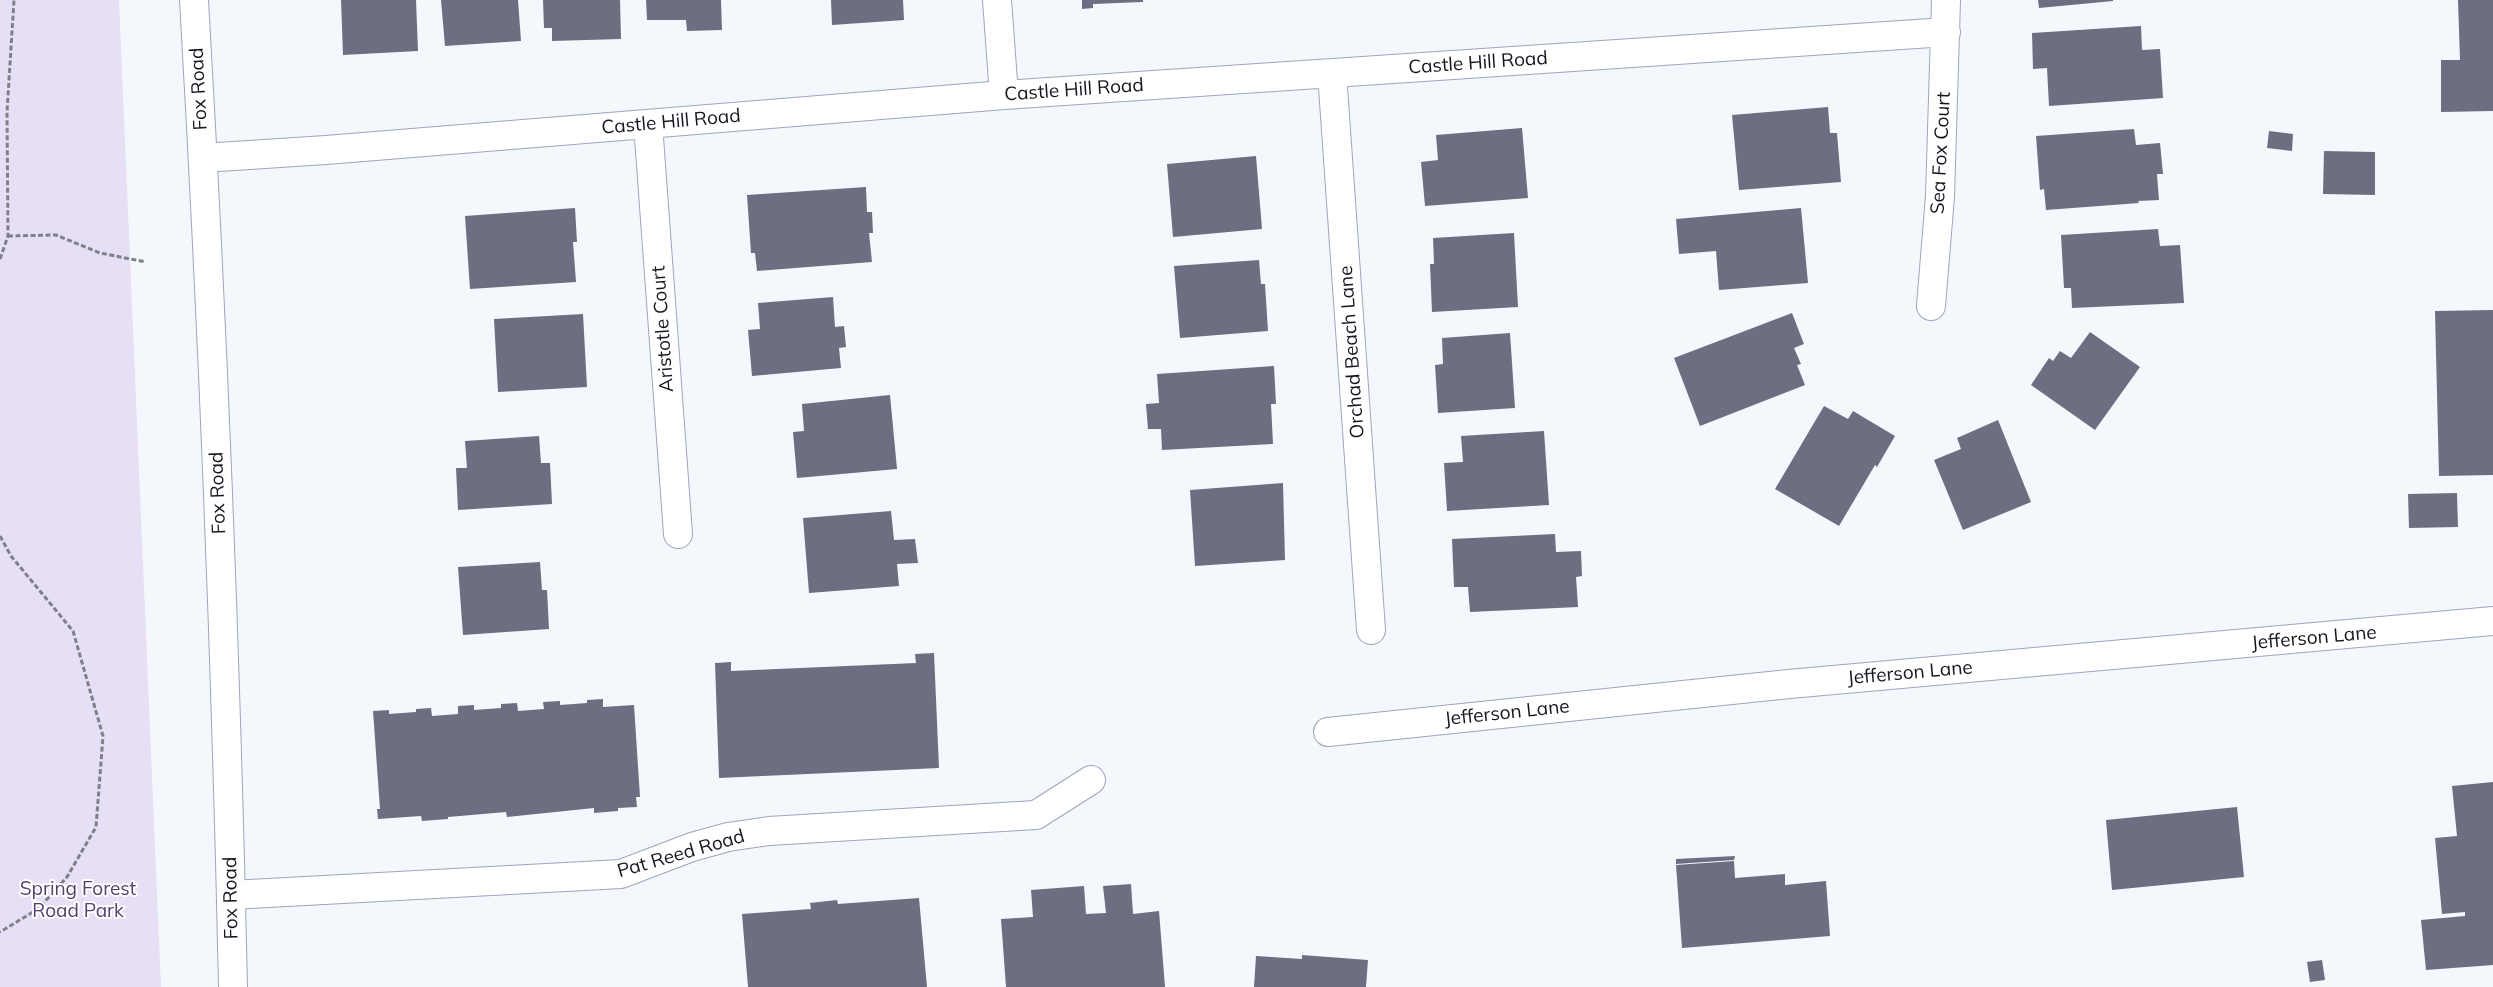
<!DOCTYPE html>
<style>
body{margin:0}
canvas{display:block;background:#f4f7fb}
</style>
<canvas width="2493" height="987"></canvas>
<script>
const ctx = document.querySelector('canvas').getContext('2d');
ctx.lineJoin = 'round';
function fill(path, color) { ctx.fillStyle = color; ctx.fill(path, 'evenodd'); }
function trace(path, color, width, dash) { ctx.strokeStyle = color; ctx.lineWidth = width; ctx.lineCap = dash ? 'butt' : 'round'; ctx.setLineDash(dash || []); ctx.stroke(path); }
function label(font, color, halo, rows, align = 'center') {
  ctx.font = font + ' Mulish,sans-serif'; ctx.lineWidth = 4; ctx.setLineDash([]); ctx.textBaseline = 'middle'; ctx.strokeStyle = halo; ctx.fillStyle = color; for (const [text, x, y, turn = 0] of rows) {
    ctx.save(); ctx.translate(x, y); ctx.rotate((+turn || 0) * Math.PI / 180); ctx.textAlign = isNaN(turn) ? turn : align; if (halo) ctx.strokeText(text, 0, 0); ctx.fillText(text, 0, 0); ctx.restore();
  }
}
fill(new Path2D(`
 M 0,0 L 119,0 L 161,987 L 0,987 Z`), '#e7dff6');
fill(new Path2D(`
 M 341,0 L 416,0 L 418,51 L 343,55 Z
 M 441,0 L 518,0 L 521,41 L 445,46 Z
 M 543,0 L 620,0 L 621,39 L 552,41 L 552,28 L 544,28 Z
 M 646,0 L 721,0 L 722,30 L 687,31 L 686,20 L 647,20 Z
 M 831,0 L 903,0 L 904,20 L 832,25 Z
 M 1082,0 L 1143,0 L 1143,2 L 1093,4 L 1093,8 L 1082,9 Z
 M 2038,0 L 2113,0 L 2113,1 L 2039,8 Z
 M 2458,0 L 2493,0 L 2493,111 L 2441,112 L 2441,60 L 2460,60 Z
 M 2141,26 L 2142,50 L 2160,49 L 2163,98 L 2049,106 L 2047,68 L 2033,69 L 2032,33 Z
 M 1828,107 L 1830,133 L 1837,133 L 1841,182 L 1739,190 L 1732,115 Z
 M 1522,128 L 1528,198 L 1425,206 L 1421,162 L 1438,160 L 1436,135 Z
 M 2134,129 L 2136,145 L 2160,143 L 2163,174 L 2157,174 L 2159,200 L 2138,201 L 2139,203 L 2046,210 L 2044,189 L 2040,190 L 2036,136 Z
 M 2269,131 L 2293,134 L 2292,151 L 2267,148 Z
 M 2324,151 L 2375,152 L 2375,195 L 2323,194 Z
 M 1256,156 L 1262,229 L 1173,237 L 1167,164 Z
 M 866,187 L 867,212 L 872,212 L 873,233 L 869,233 L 872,262 L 757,271 L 755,253 L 751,253 L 747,195 Z
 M 575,208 L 577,242 L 573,242 L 576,282 L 470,289 L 465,216 Z
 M 1801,208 L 1808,283 L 1719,290 L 1716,251 L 1679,254 L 1676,219 Z
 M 2158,229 L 2160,246 L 2180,245 L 2184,303 L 2072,308 L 2071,288 L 2064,288 L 2061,235 Z
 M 1514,233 L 1518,307 L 1432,312 L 1430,264 L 1434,264 L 1433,238 Z
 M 1259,260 L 1261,284 L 1265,284 L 1268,331 L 1180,338 L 1174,266 Z
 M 833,297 L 835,327 L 844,326 L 846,347 L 839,348 L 841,368 L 752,376 L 748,330 L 760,329 L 758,303 Z
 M 2493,310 L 2493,475 L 2439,476 L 2435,311 Z
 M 1792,313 L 1804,344 L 1794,348 L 1801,364 L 1797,365 L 1805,385 L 1700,426 L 1674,358 Z
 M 583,314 L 587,387 L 498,392 L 494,319 Z
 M 2090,332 L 2140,367 L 2095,430 L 2031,385 L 2049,358 L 2053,361 L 2060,351 L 2071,358 Z
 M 1510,333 L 1515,408 L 1438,413 L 1435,365 L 1443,364 L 1442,338 Z
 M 1274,366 L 1276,404 L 1271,404 L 1273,444 L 1162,450 L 1161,429 L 1148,429 L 1146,404 L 1159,403 L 1157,374 Z
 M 890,395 L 897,469 L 797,478 L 793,432 L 804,431 L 802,404 Z
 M 1824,406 L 1848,419 L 1853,411 L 1895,436 L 1877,467 L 1875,465 L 1839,526 L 1775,489 Z
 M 1998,420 L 2031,502 L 1963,530 L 1934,460 L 1961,449 L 1957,438 Z
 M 1544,431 L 1549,505 L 1447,511 L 1444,463 L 1463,462 L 1461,436 Z
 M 539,436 L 541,463 L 550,463 L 552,504 L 458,510 L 456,468 L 467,468 L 465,441 Z
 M 1283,483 L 1285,560 L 1195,566 L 1190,490 Z
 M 2457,493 L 2458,527 L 2409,528 L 2408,494 Z
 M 891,511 L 894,540 L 915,539 L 918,563 L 897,564 L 899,586 L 809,593 L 803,518 Z
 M 1555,534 L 1556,552 L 1581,551 L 1582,576 L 1576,577 L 1578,607 L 1470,612 L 1468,587 L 1454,587 L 1452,539 Z
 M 540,562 L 542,590 L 547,590 L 549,629 L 463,635 L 458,567 Z
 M 934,653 L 939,768 L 719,778 L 715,663 L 731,662 L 731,671 L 916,663 L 915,654 Z
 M 603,699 L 603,707 L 634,705 L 640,797 L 636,797 L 637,807 L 618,808 L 618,811 L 594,813 L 594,808 L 507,817 L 506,812 L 448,817 L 448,819 L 422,821 L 421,816 L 378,819 L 377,809 L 380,809 L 373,711 L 389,710 L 389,714 L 416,712 L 416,709 L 431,708 L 432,716 L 458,714 L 458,706 L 474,705 L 474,710 L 501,708 L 501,704 L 517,703 L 518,711 L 544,709 L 543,702 L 560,701 L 560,705 L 587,703 L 587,700 Z
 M 2493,782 L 2493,965 L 2426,970 L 2421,920 L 2465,916 L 2465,912 L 2442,914 L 2435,838 L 2457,836 L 2452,786 Z
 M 2237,807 L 2244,877 L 2112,890 L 2106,820 Z
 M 1735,856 L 1734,860 L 1676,864 L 1676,859 Z
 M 1734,861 L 1735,878 L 1785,874 L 1785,885 L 1826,881 L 1830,936 L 1682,948 L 1676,865 Z
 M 1131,884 L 1133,914 L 1159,911 L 1165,987 L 1006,987 L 1001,919 L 1033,917 L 1031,890 L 1084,886 L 1086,914 L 1106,913 L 1103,886 Z
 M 919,898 L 927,987 L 748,987 L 742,914 L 811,909 L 810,903 L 837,900 L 838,904 Z
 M 1302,955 L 1368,960 L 1366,987 L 1254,987 L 1256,956 L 1302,959 Z
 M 2322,960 L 2325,980 L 2310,982 L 2307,962 Z`), '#6d6e82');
const street = new Path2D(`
 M 997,0 L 1004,95
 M 1332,73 L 1371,630
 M 648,124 L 678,534
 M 203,158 L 326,150 L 1004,95 L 1946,32
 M 1931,306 L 1940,196 L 1946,0
 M 1328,732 L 1789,684 L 2493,621
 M 231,895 L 621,874 L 692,847 L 728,837 L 769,831 L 1036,815 L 1091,780`);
const secondary = new Path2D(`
 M 194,0 C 213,329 226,658 233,987`);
trace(street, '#9ca6ba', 30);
trace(secondary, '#9ca6ba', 30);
trace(new Path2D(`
 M 8,236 L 56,235 L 100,253 L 146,262
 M 0,259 L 8,236 L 7,112 L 14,0
 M 0,536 L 11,556 L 73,631 L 103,736 L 96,827 L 67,877 L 38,909 L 0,932`), '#7e8188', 3, [5, 2.5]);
trace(street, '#fff', 28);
trace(secondary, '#fff', 28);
label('19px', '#14171f', '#fff', [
 ["Castle Hill Road",1478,63,-4],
 ["Fox Road",199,89,-93],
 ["Castle Hill Road",1074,90,-4],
 ["Castle Hill Road",671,122,-5],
 ["Sea Fox Court",1941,153,-87],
 ["Aristotle Court",663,329,-94],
 ["Orchad Beach Lane",1352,352,-94],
 ["Fox Road",218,493,-92],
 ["Jefferson Lane",2314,638,-5],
 ["Jefferson Lane",1910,673,-5],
 ["Jefferson Lane",1507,713,-6],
 ["Pat Reed Road",681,854,-16],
 ["Fox Road",231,898,-91]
]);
label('19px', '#52416c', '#fff', [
 ["Spring Forest",78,889],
 ["Road Park",78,911]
]);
</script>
